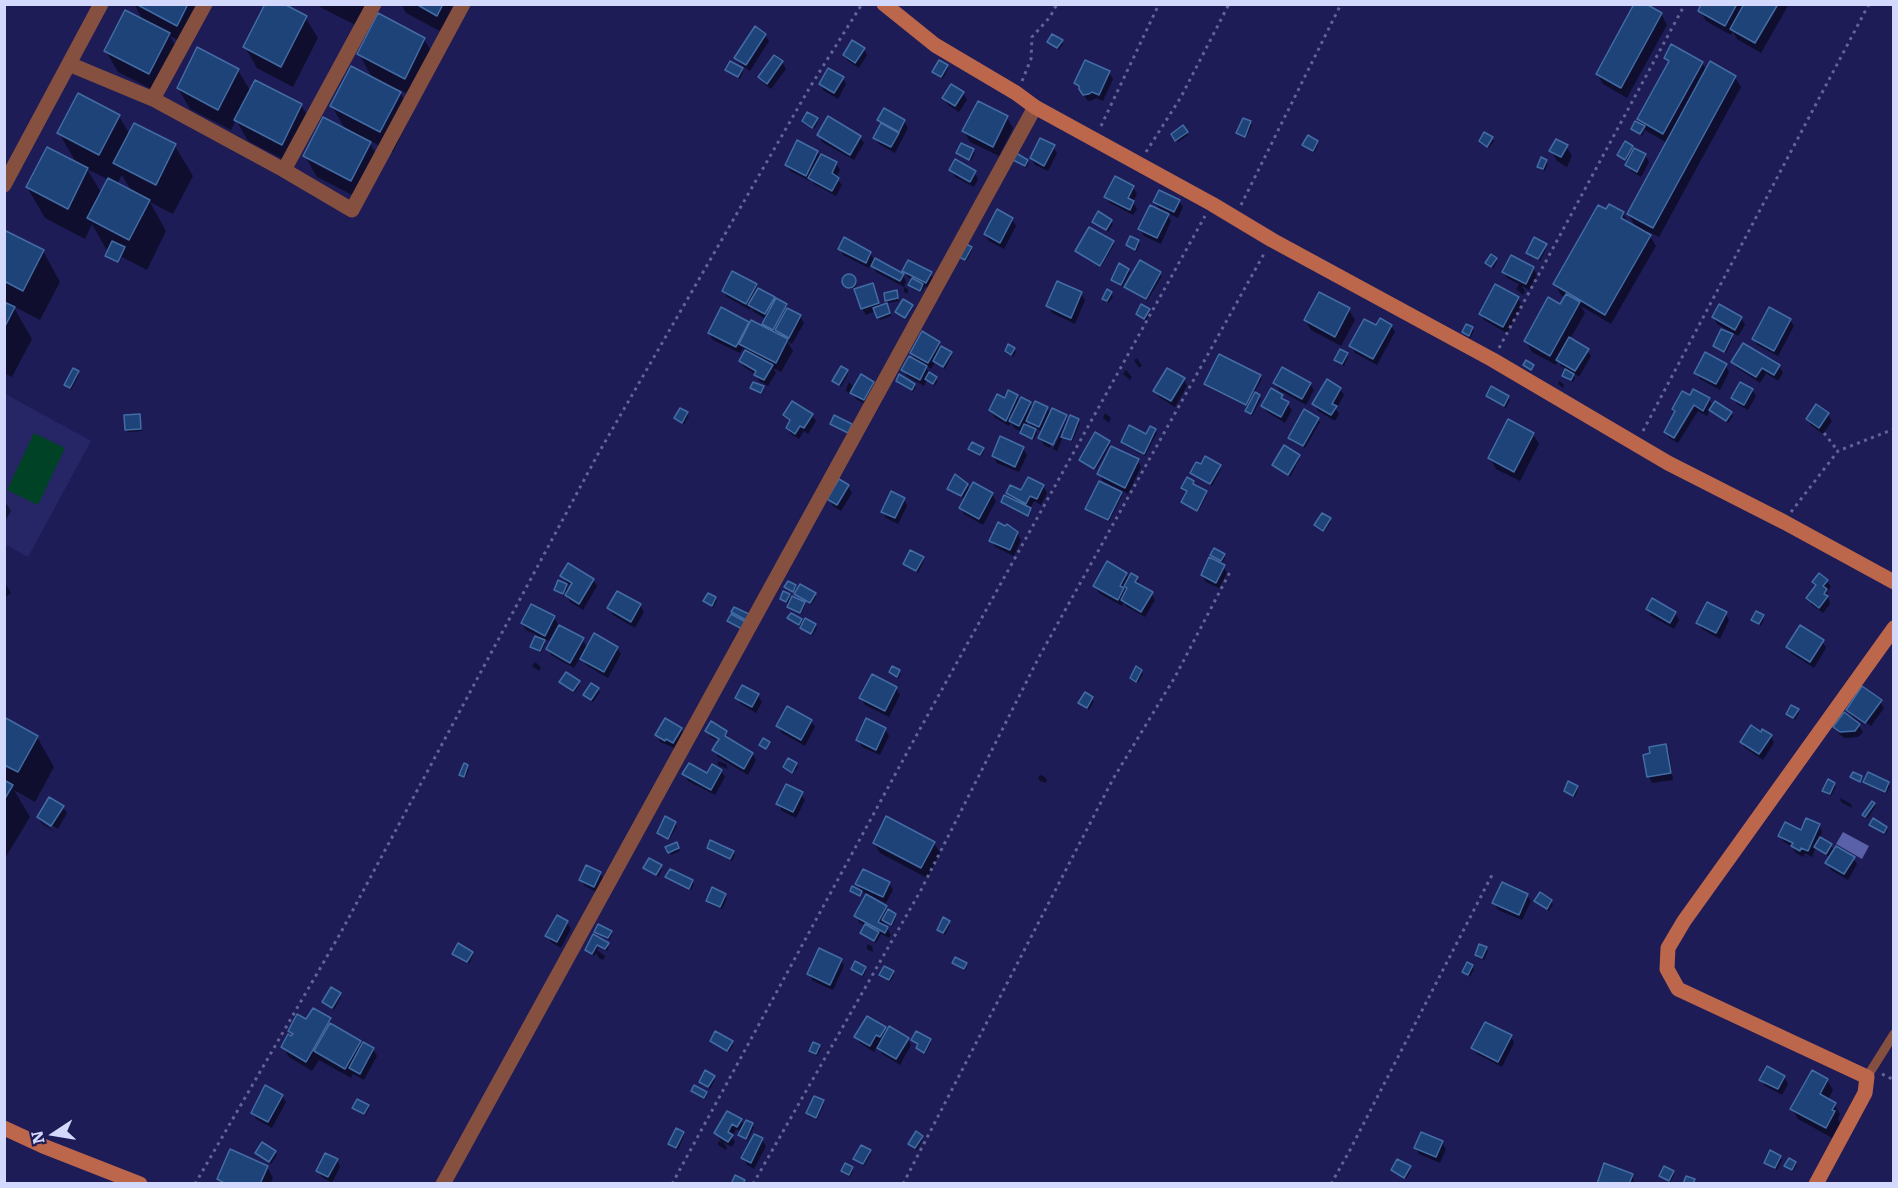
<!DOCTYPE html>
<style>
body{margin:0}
#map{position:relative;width:1898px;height:1188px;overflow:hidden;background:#1d1c56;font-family:Literata,serif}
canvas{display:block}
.frame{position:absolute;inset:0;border:6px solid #d3d9fd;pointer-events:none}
.north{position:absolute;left:24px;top:1104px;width:60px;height:60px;-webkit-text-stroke:4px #1d1c56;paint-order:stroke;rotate:258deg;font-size:16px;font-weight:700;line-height:24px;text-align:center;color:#d3d9fd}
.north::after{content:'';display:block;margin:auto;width:21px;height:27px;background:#d3d9fd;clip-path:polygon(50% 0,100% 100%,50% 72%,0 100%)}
</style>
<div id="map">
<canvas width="1898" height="1188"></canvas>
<div class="frame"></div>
<div class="north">N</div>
</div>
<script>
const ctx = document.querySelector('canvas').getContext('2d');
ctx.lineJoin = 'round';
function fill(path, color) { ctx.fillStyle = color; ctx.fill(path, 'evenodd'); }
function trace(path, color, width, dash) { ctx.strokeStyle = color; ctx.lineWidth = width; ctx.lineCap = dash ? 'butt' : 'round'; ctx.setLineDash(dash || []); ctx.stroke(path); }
fill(new Path2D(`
 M 4,393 L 91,441 L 28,557 L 5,544 Z`), '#262666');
fill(new Path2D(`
 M 34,433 L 65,448 L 38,505 L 7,490 Z`), '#004225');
fill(new Path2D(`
 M 1843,832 L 1869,846 L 1862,859 L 1836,844 Z`), '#5a61a8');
fill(new Path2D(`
 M 134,4 L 207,4 L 189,46 L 170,36 L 181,56 L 161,94 L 118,72 L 106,51 L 144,22 Z
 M 318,4 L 376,4 L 363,29 L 320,7 Z
 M 401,4 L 465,4 L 449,36 L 406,13 Z
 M 1643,4 L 1661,14 L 1667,25 L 1627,98 L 1603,84 L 1597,74 Z
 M 1703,4 L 1789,4 L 1761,53 L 1737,39 L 1733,32 L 1731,35 L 1706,21 L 1700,11 Z
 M 305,17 L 318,38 L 293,87 L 257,68 L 245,47 Z
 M 765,35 L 769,41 L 750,71 L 740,64 L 736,58 Z
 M 424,39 L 436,60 L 417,99 L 398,89 L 412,114 L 393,152 L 368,140 L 382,164 L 364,201 L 317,177 L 305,156 L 346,131 L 332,106 L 373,79 L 359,54 Z
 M 1062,41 L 1063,44 L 1059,50 L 1049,42 Z
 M 198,49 L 238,70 L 251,92 L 256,82 L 301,105 L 314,126 L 294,165 L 248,141 L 236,120 L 231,130 L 190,109 L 178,88 Z
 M 864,49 L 867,55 L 859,68 L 848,61 L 844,55 Z
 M 774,57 L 782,62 L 786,69 L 771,89 L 764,84 L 760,77 Z
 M 1665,58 L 1702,63 L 1707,71 L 1735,77 L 1741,87 L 1659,237 L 1647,231 L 1656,246 L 1611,324 L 1581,306 L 1585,313 L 1570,339 L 1587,350 L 1591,356 L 1579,377 L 1572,372 L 1575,378 L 1573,382 L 1565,378 L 1564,375 L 1567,369 L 1561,366 L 1558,361 L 1556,365 L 1532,352 L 1526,341 L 1561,306 L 1566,298 L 1561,295 L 1555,284 L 1607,211 L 1623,213 L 1629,224 L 1637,229 L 1628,214 L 1667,143 L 1645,130 L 1642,136 L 1632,129 L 1642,126 L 1638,119 L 1669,64 Z
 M 947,66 L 948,69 L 943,79 L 935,75 L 933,72 Z
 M 742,69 L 743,72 L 740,79 L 727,70 Z
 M 1109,73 L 1113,79 L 1103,101 L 1096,98 L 1093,100 L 1088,101 L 1075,83 Z
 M 843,78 L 846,84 L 838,99 L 824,91 L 820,84 Z
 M 963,93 L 967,100 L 959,112 L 948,105 L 944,98 Z
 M 119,116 L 130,135 L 135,125 L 175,146 L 193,176 L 173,214 L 150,202 L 166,231 L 147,270 L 122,257 L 119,263 L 108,258 L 107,255 L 109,250 L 106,249 L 92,224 L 85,239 L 45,218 L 27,187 L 77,164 L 59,133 ZM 87,169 L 109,180 L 102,194 ZM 122,175 L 132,192 L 117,184 Z
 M 1007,118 L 1013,128 L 999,156 L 970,142 L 964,131 Z
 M 817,120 L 818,122 L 814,129 L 804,121 Z
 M 879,120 L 904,121 L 908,128 L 895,153 L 879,144 L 875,138 L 882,125 Z
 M 1250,123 L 1252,125 L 1246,138 L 1240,135 L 1238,133 Z
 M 1183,127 L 1188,135 L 1178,142 L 1173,134 Z
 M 819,135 L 860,137 L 864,143 L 854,160 L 822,142 Z
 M 1492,138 L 1494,141 L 1489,148 L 1480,141 Z
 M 1317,142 L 1318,145 L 1314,153 L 1304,145 Z
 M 1566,146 L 1572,156 L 1567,167 L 1557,161 L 1551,151 Z
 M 1053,147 L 1057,153 L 1048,171 L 1035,165 L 1031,158 Z
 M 1632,147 L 1634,151 L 1645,155 L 1649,162 L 1641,177 L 1631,171 L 1627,165 L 1628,163 L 1618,155 Z
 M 973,151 L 975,153 L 971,161 L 958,153 Z
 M 817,152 L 821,157 L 836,163 L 840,170 L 836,178 L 842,185 L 836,196 L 814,184 L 811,179 L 810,181 L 790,171 L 787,165 Z
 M 1014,160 L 1027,161 L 1029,164 L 1026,168 Z
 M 1546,161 L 1548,164 L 1545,171 L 1539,167 Z
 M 951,170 L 974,172 L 978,179 L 974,187 L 955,177 Z
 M 1133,187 L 1137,194 L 1133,202 L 1137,209 L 1133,215 L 1110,203 L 1106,197 Z
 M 1179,201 L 1183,207 L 1178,218 L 1166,212 L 1171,221 L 1161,244 L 1144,236 L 1140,229 L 1160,211 L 1155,202 Z
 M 997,211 L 1012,219 L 1016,226 L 1004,249 L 989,241 L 985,234 Z
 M 1111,221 L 1113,224 L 1108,232 L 1094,222 Z
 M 4,232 L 43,251 L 60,282 L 40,320 L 13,306 L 32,339 L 12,377 L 4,373 Z
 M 1113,242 L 1114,245 L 1101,267 L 1076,251 Z
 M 1138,242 L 1140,244 L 1136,252 L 1127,245 Z
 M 1545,245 L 1547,247 L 1540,261 L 1528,253 Z
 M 840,248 L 870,253 L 874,260 L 903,275 L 906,281 L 904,287 L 876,272 L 872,264 L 869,268 L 843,255 Z
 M 970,248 L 972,251 L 966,262 L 961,257 Z
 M 1511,257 L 1533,268 L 1537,275 L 1529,290 L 1522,286 L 1525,292 L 1523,295 L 1516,289 L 1519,284 L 1507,278 L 1503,271 Z
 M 1496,259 L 1497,262 L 1493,269 L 1487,263 Z
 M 1140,262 L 1162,276 L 1147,301 L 1126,287 Z
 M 1128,270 L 1130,272 L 1123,287 L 1114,282 L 1113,280 Z
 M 904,271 L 930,273 L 934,280 L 929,289 L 925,286 L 921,293 L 911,288 L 910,285 L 913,280 L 908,277 Z
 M845 283a6 6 0 1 1 12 0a6 6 0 1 1-12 0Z
 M 1058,283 L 1081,294 L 1085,300 L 1075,324 L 1052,313 L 1048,306 Z
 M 756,285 L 759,290 L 774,298 L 775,301 L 786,305 L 789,310 L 800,316 L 804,323 L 792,344 L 787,341 L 793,351 L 781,372 L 773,368 L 776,373 L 768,386 L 759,381 L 755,374 L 744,367 L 740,361 L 745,352 L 743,348 L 740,353 L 713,340 L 709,333 L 748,323 L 750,326 L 768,330 L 764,323 L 766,319 L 754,312 L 751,308 L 750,310 L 727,297 L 723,291 Z
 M 872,285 L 881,307 L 888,307 L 891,316 L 880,320 L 876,311 L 866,315 L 862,308 Z
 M 904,287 L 908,289 L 908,294 L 904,292 Z
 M 1111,293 L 1113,296 L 1109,303 L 1104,298 Z
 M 897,294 L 899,301 L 888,303 L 887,300 Z
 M 1518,298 L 1522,305 L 1507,333 L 1484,320 L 1481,314 Z
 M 912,306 L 913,308 L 906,320 L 896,312 Z
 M 1149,310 L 1150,313 L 1146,321 L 1137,314 Z
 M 1349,310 L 1355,320 L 1341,346 L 1311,330 L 1305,320 Z
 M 1713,317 L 1741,318 L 1745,325 L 1738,336 L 1717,324 Z
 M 1790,320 L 1794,326 L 1778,356 L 1757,345 L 1754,339 Z
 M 1391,326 L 1395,332 L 1377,365 L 1355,353 L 1351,346 L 1376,327 Z
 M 1472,328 L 1474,331 L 1470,338 L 1465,335 L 1463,332 Z
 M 1731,335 L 1733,338 L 1726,353 L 1716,349 L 1715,346 Z
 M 939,343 L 941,348 L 952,356 L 945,369 L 935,363 L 931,369 L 925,365 L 930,374 L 938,381 L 934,386 L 927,380 L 924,386 L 907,376 L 903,370 L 917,362 L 911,353 Z
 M 1014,349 L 1016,352 L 1013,357 L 1006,351 Z
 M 1347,355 L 1348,357 L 1344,366 L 1337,363 L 1336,360 Z
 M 1137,358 L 1142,366 L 1139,368 L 1134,360 Z
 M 1733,362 L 1779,366 L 1783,373 L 1778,381 L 1766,373 L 1760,383 L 1737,368 Z
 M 1726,365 L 1729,372 L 1720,390 L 1700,379 L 1696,373 Z
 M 1126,370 L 1132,377 L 1130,380 L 1123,374 Z
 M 847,371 L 848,374 L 841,387 L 836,383 L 834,381 Z
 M 78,372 L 79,375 L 71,390 L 66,385 Z
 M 1260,376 L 1262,379 L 1254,393 L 1261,399 L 1252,416 L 1247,411 L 1248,407 L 1207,387 L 1206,384 Z
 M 1184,380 L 1187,386 L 1175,407 L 1159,397 L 1155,391 Z
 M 898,381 L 914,385 L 916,387 L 913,392 Z
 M 1559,381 L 1564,385 L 1563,388 L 1558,384 Z
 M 849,382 L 855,389 L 873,383 L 877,390 L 868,406 L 856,399 L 851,391 L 850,394 L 847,392 L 846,389 Z
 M 1275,383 L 1310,384 L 1314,390 L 1306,405 L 1279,390 Z
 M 762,387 L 764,390 L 762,395 L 752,388 Z
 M 1340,389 L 1344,395 L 1336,409 L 1339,414 L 1335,421 L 1318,411 L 1314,404 Z
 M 1752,390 L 1756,396 L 1748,410 L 1737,404 L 1733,397 Z
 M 1017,396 L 1020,402 L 1030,403 L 1033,409 L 1047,408 L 1051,414 L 1066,417 L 1067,419 L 1064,419 L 1050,448 L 1044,445 L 1040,438 L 1043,432 L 1034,428 L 1037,433 L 1034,440 L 1023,436 L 1022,432 L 1014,428 L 1011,423 L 1009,426 L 994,417 L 991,410 L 1005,400 ZM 1028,421 L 1033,429 L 1025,426 Z
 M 1282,396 L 1292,410 L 1285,423 L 1267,412 L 1263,406 Z
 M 1487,396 L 1508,397 L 1510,400 L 1506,408 L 1489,399 Z
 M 1690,397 L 1709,399 L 1713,407 L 1731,413 L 1733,416 L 1728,423 L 1710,410 L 1707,416 L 1698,411 L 1678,443 L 1669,438 L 1665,432 L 1676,413 L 1673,409 Z
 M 1105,413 L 1111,418 L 1109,423 L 1103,418 Z
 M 687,414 L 689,416 L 684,424 L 676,418 Z
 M 1828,414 L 1832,421 L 1823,434 L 1811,425 L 1807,419 Z
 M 139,415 L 142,431 L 128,432 L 126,429 Z
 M 785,415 L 812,415 L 816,421 L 808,434 L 804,431 L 799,439 L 791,434 L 787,428 L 790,423 Z
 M 1067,419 L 1069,422 L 1078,420 L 1080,423 L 1072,442 L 1063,437 L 1057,451 L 1053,449 Z
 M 1318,419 L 1320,422 L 1305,448 L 1291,441 L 1290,438 Z
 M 1155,430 L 1157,433 L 1145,456 L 1124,445 L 1122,442 L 1147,436 Z
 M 1533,434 L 1539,444 L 1520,481 L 1496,469 L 1490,458 Z
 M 1109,442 L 1110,445 L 1096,470 L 1082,462 L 1080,460 Z
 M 1023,448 L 1027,455 L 1019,472 L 997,463 L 993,456 Z
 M 970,449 L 983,449 L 984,452 L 981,457 Z
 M 1299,456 L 1300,458 L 1290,477 L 1273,465 Z
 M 1138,461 L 1141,467 L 1128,494 L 1103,481 L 1099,474 Z
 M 1220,466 L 1221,469 L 1212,486 L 1191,473 Z
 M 1193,482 L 1194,486 L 1207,495 L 1198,512 L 1183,502 L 1188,493 L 1182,488 Z
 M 973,484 L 992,494 L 996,501 L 983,525 L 964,514 L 960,508 L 965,499 L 948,489 L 967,485 L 970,490 Z
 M 848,486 L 852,493 L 841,511 L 833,506 L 829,499 Z
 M 1043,486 L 1047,493 L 1041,505 L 1034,501 L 1030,509 L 1031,512 L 1029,517 L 1004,505 L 1003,502 L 1012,501 L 1008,493 L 1021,492 Z
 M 1120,493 L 1122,496 L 1109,522 L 1089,512 L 1087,509 Z
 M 904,499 L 907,506 L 898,524 L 886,518 L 883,512 Z
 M 4,500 L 11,511 L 4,523 Z
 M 1330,519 L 1331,522 L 1324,532 L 1315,525 Z
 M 1017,533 L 1021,540 L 1014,556 L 995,547 L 991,540 Z
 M 1212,555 L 1224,556 L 1225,558 L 1222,563 Z
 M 923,558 L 924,561 L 918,573 L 905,564 Z
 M 1223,566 L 1227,573 L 1219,588 L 1206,582 L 1202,575 Z
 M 1126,574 L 1129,579 L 1137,578 L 1140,586 L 1151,593 L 1155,600 L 1145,617 L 1126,606 L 1124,602 L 1122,606 L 1099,593 L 1095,586 Z
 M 562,576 L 593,580 L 597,586 L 583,610 L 570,602 L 565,593 L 564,596 L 557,592 L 555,590 L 566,585 L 569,590 L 572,586 L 566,582 Z
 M 4,581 L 11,593 L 4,598 Z
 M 1827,581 L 1831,587 L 1827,592 L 1830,604 L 1823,613 L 1812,605 L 1808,598 L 1817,586 L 1814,582 Z
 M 795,586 L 798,591 L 815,594 L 816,597 L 811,605 L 786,587 Z
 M 789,595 L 792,600 L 804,603 L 805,606 L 801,614 L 790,609 L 790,605 L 783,601 L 782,599 Z
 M 715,599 L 717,601 L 713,608 L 705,601 Z
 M 640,605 L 644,612 L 635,628 L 613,615 L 609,608 Z
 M 735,609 L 748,622 L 742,619 L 746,626 L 744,631 L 729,621 L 737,619 L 733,612 Z
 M 1648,609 L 1675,613 L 1679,620 L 1674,629 L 1651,616 Z
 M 1726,614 L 1729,620 L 1720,639 L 1702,629 L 1698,623 Z
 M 1762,616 L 1764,619 L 1761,626 L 1753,620 Z
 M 554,618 L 558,624 L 549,641 L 542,638 L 545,644 L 541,653 L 533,649 L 532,647 L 537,635 L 526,630 L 522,623 Z
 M 789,618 L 801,620 L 804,625 L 815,625 L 817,628 L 812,636 Z
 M 582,639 L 588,649 L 617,648 L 621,654 L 608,678 L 586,665 L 581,656 L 574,668 L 551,655 L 548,649 Z
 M 1822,641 L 1826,648 L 1814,668 L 1791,653 L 1787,647 Z
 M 535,662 L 541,667 L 539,671 L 532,666 Z
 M 1141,671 L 1143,674 L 1138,683 L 1131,678 Z
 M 890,672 L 899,672 L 901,674 L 898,679 Z
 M 872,676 L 896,688 L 900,695 L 889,717 L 865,705 L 861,698 Z
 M 561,682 L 579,682 L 580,685 L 574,693 Z
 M 598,689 L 600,692 L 593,702 L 586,698 L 585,695 Z
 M 1085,694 L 1094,701 L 1089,710 L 1080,703 Z
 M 758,695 L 762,702 L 756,713 L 741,704 L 737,698 Z
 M 1880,701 L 1884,708 L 1871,726 L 1851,711 L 1851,715 L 1869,728 L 1855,719 L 1863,732 L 1858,737 L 1845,738 L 1839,734 L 1835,727 L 1855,722 L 1848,710 Z
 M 1797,710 L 1799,713 L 1795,720 L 1788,714 Z
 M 4,719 L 37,737 L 54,767 L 35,802 L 14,790 L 30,817 L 4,860 Z
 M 811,721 L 815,727 L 805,746 L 782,733 L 778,726 Z
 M 681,729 L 685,735 L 677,749 L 660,742 L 657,735 Z
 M 885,729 L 889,736 L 880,755 L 862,747 L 858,740 Z
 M 707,731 L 726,732 L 729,740 L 752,754 L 756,760 L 748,775 L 718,757 L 714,750 L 719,742 L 711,737 Z
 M 1761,734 L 1771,736 L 1774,743 L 1763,760 L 1745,748 L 1741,742 Z
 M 1665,745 L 1669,752 L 1673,780 L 1652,783 L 1649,777 Z
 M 718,761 L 726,764 L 728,769 L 718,765 Z
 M 796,764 L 798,767 L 793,774 L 785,767 Z
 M 467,767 L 469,769 L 465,779 L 461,775 Z
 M 721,771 L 725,777 L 715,795 L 688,781 L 684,774 L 708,775 Z
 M 1040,775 L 1045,777 L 1047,780 L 1046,783 L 1040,781 L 1038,778 Z
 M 1865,781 L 1888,783 L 1890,786 L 1886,794 L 1866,784 Z
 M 1834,784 L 1836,787 L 1831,796 L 1826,793 L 1824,791 Z
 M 1577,787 L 1578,790 L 1575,797 L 1565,791 Z
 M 801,794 L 805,800 L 796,818 L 782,811 L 778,804 Z
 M 1840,798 L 1851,804 L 1852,808 L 1841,802 Z
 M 1874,804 L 1875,807 L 1867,819 L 1864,815 Z
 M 63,807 L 67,813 L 58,829 L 42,819 L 42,822 L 55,832 L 42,824 L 38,817 Z
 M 675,823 L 677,826 L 669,840 L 660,836 L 658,833 Z
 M 1819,825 L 1822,832 L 1820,838 L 1831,845 L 1834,851 L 1853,858 L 1857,864 L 1848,880 L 1831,870 L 1827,863 L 1830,858 L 1816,847 L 1812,857 L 1805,853 L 1803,857 L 1796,853 L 1792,847 L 1784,842 L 1780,836 L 1801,832 Z
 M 1871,825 L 1886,828 L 1888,830 L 1885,835 Z
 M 874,843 L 934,843 L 940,853 L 927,878 L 880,853 Z
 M 676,844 L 680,851 L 671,855 L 667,848 Z
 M 708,848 L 733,852 L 735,855 L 732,861 L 710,851 Z
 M 661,866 L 662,869 L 658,877 L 645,868 Z
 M 606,872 L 607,873 L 598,893 L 585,886 L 581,880 L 600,873 L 603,878 Z
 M 667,877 L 692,881 L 694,884 L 691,890 L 669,880 Z
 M 889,883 L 893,890 L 886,903 L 872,896 L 871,898 L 886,907 L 896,918 L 892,927 L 885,923 L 883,926 L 887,928 L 891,935 L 889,938 L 881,934 L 876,943 L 863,936 L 862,933 L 866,926 L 859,922 L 856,916 L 867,894 L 861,890 L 857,884 Z
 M 725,895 L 727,898 L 722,909 L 709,904 L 708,901 Z
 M 1527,895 L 1531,901 L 1522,920 L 1498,910 L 1494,903 Z
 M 1536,901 L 1551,901 L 1553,904 L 1549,911 Z
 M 567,922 L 571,929 L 561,948 L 551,942 L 547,936 Z
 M 949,922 L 950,925 L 945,935 L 938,930 Z
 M 596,932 L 611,932 L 612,935 L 609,940 Z
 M 594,937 L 609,947 L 607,951 L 599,947 L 597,950 L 605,956 L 603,960 L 599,958 L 596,953 L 594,956 L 587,950 Z
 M 867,944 L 872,946 L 873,952 L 867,949 Z
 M 1486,948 L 1488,951 L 1484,960 L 1478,958 L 1476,955 Z
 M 472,953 L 473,955 L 469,964 L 454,954 Z
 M 841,960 L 844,966 L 833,990 L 813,981 L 809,974 Z
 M 954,963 L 966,964 L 967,967 L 965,971 Z
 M 1468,964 L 1474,969 L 1470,977 L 1464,972 Z
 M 865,968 L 866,971 L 863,977 L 852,969 Z
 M 893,972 L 894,975 L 890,982 L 881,975 Z
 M 340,994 L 341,997 L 334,1010 L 326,1005 L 324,1002 Z
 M 330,1019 L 335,1028 L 360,1042 L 362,1046 L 373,1049 L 377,1056 L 364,1080 L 353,1074 L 351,1078 L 319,1060 L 312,1071 L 289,1057 L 283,1047 L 295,1040 L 290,1031 Z
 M 885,1029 L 887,1033 L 908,1039 L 911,1045 L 900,1065 L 882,1054 L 877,1046 L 874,1052 L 860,1043 L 856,1037 Z
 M 1511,1036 L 1514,1043 L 1502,1067 L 1477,1054 L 1473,1048 Z
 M 913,1040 L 930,1040 L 931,1043 L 925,1054 L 919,1051 L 918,1048 L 919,1045 Z
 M 712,1041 L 731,1042 L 733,1045 L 729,1052 Z
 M 819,1047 L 821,1049 L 817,1056 L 812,1053 L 811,1051 Z
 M 714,1077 L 715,1080 L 710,1089 L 700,1082 Z
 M 1784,1077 L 1788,1084 L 1782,1095 L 1765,1086 L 1761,1080 Z
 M 1827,1080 L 1833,1090 L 1828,1100 L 1834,1104 L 1840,1114 L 1838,1119 L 1840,1123 L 1832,1138 L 1798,1119 L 1792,1109 Z
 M 693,1091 L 706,1093 L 707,1096 L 705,1100 Z
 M 282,1096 L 286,1102 L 272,1128 L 256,1119 L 253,1113 Z
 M 823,1101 L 824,1104 L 817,1120 L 809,1116 L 808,1113 Z
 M 368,1107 L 369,1109 L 365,1116 L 354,1108 Z
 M 728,1113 L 741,1120 L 744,1126 L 752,1125 L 754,1127 L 747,1141 L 742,1138 L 741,1132 L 736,1129 L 732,1137 L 735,1142 L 732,1147 L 723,1142 L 727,1148 L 726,1150 L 718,1145 L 718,1141 L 722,1143 L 716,1133 Z
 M 683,1133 L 684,1136 L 678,1150 L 671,1147 L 670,1144 Z
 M 922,1137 L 923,1139 L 917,1150 L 911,1146 L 910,1144 Z
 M 762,1140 L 766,1146 L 754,1169 L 747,1165 L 743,1158 Z
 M 1442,1143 L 1446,1149 L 1440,1163 L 1419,1154 L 1416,1148 Z
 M 869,1151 L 871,1154 L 864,1166 L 856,1161 L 855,1159 Z
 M 275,1152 L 277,1155 L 271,1164 L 257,1153 Z
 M 1780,1157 L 1782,1160 L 1777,1170 L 1765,1163 Z
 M 337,1160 L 340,1167 L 332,1183 L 322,1177 L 318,1171 Z
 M 1795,1163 L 1797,1165 L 1793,1172 L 1788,1169 L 1786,1166 Z
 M 267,1167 L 273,1178 L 270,1184 L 221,1184 L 218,1179 Z
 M 1409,1167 L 1411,1170 L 1406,1179 L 1392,1170 Z
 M 852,1168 L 853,1171 L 850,1177 L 845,1174 L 843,1171 Z
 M 1673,1172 L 1674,1175 L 1670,1183 L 1661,1176 Z
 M 1632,1175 L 1635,1184 L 1598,1184 Z`), '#0007');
const building = new Path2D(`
 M 136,4 L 188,4 L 177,26 Z
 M 265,4 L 284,4 L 307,16 L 281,67 L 243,47 Z
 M 416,4 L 443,4 L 437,16 Z
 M 1634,4 L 1646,4 L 1662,13 L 1621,88 L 1596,74 Z
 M 1701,4 L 1737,4 L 1725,26 L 1698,11 Z
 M 1744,4 L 1778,4 L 1755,43 L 1730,29 Z
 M 125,10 L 170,33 L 149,74 L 104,51 Z
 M 378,13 L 425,38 L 405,79 L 357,54 Z
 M 755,26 L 766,34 L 746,65 L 734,58 Z
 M 1052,34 L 1063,40 L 1057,48 L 1047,42 Z
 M 852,40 L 865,48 L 855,63 L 843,55 Z
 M 1671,44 L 1703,62 L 1663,134 L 1637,119 L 1669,61 L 1664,58 Z
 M 197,47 L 239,69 L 218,110 L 177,88 Z
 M 774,55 L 783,61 L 767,84 L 758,77 Z
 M 939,60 L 948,65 L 941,77 L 932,72 Z
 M 1085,60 L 1110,71 L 1099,95 L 1092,92 L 1089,94 L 1083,95 L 1079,89 L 1079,86 L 1074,83 Z
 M 730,61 L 743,68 L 738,77 L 725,70 Z
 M 1710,61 L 1736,76 L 1653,228 L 1627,214 Z
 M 351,66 L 401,92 L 380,132 L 330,106 Z
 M 828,68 L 844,77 L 834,93 L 819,84 Z
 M 255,80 L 302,104 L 282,145 L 234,120 Z
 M 951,84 L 964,92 L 955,106 L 942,98 Z
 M 78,93 L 120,115 L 99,155 L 57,133 Z
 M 978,101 L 1008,116 L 993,147 L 962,131 Z
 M 884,108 L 905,120 L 899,132 L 877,120 Z
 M 807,112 L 818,118 L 812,128 L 802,121 Z
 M 828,116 L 861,136 L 850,155 L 817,135 Z
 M 323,117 L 371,142 L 351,181 L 303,156 Z
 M 1243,118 L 1251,121 L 1245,137 L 1236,133 Z
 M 1635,121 L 1645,126 L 1640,134 L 1631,129 Z
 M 134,123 L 176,144 L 156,185 L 113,163 Z
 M 881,123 L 899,133 L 891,147 L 873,138 Z
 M 1183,125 L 1188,132 L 1175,141 L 1171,134 Z
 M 1484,132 L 1493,137 L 1487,147 L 1479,141 Z
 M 1308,135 L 1318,141 L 1313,151 L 1302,145 Z
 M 1040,138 L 1055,145 L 1044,166 L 1030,158 Z
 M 1556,139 L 1568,145 L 1561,157 L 1549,151 Z
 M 797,140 L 818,151 L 806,176 L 785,165 Z
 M 1625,141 L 1633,146 L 1625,160 L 1617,155 Z
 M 961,143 L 974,149 L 969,160 L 956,153 Z
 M 47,147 L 88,168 L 68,209 L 26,187 Z
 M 1634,148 L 1646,154 L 1637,172 L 1625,165 Z
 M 1016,153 L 1028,160 L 1025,166 L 1013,160 Z
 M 821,154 L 837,162 L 832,173 L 839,178 L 832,191 L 808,178 Z
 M 1541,157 L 1547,160 L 1543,169 L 1537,167 Z
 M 955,159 L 976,171 L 970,182 L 949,170 Z
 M 1115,176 L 1134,186 L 1128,198 L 1134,201 L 1130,210 L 1104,197 Z
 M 108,178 L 150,200 L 129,240 L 87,218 Z
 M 1159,190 L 1180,200 L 1174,212 L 1153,202 Z
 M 1609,204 L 1624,212 L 1621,218 L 1651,235 L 1605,315 L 1553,284 L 1598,205 L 1606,209 Z
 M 1150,205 L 1169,214 L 1157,238 L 1138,229 Z
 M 997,209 L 1013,218 L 1000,243 L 984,234 Z
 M 1098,211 L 1112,220 L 1106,230 L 1092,222 Z
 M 1089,227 L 1114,241 L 1100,266 L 1075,251 Z
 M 4,230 L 44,250 L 23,291 L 4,281 Z
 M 1130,236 L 1139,240 L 1135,250 L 1126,245 Z
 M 844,237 L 871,252 L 866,263 L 838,249 Z
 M 1534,237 L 1547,244 L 1538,259 L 1526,253 Z
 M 112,241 L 125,247 L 118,262 L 105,256 Z
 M 966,244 L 972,247 L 965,260 L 959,257 Z
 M 1491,254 L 1497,258 L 1491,267 L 1485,263 Z
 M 1511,255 L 1534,267 L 1526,284 L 1502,272 Z
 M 875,258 L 904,274 L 900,281 L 871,266 Z
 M 908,260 L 932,272 L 926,283 L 902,271 Z
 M 1140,260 L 1161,272 L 1146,299 L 1124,287 Z
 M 1119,263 L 1129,269 L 1121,285 L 1111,280 Z
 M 732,271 L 757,284 L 746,304 L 722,291 Z
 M842 281a7 7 0 1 1 14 0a7 7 0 1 1-14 0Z
 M 912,278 L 923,284 L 920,291 L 908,285 Z
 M 1057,281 L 1082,292 L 1071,318 L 1046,306 Z
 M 873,283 L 879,303 L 861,309 L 854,289 Z
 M 1495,284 L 1519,297 L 1503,327 L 1479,314 Z
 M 758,288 L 775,297 L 765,314 L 748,305 Z
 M 1107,289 L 1112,292 L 1107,301 L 1102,299 Z
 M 897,290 L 898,298 L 885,301 L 884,293 Z
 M 1319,292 L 1350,308 L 1335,337 L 1304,320 Z
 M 1566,294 L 1580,302 L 1550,356 L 1524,341 L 1548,297 L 1560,304 Z
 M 776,298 L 787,304 L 773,330 L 762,324 Z
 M 903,299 L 913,305 L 905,318 L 895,312 Z
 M 4,302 L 15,307 L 4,328 Z
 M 887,303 L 890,313 L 877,318 L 873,308 Z
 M 1141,304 L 1150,309 L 1144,319 L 1136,314 Z
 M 1719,304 L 1742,317 L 1735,330 L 1712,317 Z
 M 721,307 L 749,322 L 736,347 L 708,333 Z
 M 1769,307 L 1791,319 L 1774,351 L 1752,339 Z
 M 787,308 L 801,315 L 789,338 L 775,330 Z
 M 1380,318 L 1392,325 L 1373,359 L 1349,346 L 1364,319 L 1376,325 Z
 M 751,320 L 788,339 L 776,363 L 739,344 Z
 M 1466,324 L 1473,327 L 1469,336 L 1462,332 Z
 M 1721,329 L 1733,334 L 1724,352 L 1713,346 Z
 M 922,331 L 940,342 L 928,363 L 910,353 Z
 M 1569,337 L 1589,349 L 1575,371 L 1556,360 Z
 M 1743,343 L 1780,365 L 1774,375 L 1762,368 L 1756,377 L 1731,362 Z
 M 1008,344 L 1015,348 L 1011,355 L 1005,351 Z
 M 941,346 L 952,352 L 943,367 L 933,361 Z
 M 1340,349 L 1348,353 L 1342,364 L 1334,360 Z
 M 745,350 L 773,365 L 764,380 L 754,375 L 756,371 L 739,361 Z
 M 1705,352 L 1727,364 L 1716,384 L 1694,373 Z
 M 1219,354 L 1261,375 L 1246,405 L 1204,384 Z
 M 909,356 L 927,366 L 920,380 L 901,370 Z
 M 1526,360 L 1534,365 L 1531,370 L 1523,365 Z
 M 841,366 L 848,370 L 839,385 L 832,381 Z
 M 1282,367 L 1311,383 L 1302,399 L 1273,383 Z
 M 73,368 L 79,371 L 70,388 L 64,385 Z
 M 1167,368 L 1185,378 L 1171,401 L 1153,391 Z
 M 1565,369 L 1574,374 L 1571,380 L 1562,376 Z
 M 929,372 L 937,377 L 933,384 L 925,379 Z
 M 861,374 L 874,382 L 864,400 L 850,393 Z
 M 899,374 L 915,384 L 912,390 L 896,381 Z
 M 1327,379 L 1341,388 L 1332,404 L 1337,406 L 1331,415 L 1312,404 Z
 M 753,382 L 764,386 L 761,393 L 750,388 Z
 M 1740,382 L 1753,389 L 1744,405 L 1731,398 Z
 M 1491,386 L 1509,396 L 1504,406 L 1486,396 Z
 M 1271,388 L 1283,395 L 1281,398 L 1289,402 L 1281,417 L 1261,406 Z
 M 1693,389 L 1710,398 L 1703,411 L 1694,405 L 1674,438 L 1664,432 L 1675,411 L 1672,409 L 1682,391 L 1690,395 Z
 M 1008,390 L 1018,395 L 1006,421 L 989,410 L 997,394 L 1005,398 Z
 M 1255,392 L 1260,395 L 1251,414 L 1245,411 Z
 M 1021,397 L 1031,402 L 1019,426 L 1009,421 Z
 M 792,401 L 813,414 L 804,428 L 800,426 L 795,434 L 786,428 L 790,420 L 783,415 Z
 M 1035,401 L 1048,407 L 1039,427 L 1026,421 Z
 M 1715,401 L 1732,412 L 1726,421 L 1709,410 Z
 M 1816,404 L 1829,413 L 1819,428 L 1806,419 Z
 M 680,408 L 688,412 L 682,423 L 674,418 Z
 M 1052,408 L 1067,415 L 1053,445 L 1038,438 Z
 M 1304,409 L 1319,418 L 1303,446 L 1288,438 Z
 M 140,414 L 141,429 L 125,430 L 124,415 Z
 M 834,415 L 852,424 L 848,433 L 830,424 Z
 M 1070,415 L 1079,419 L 1071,440 L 1061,437 Z
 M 1508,419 L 1534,433 L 1514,472 L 1488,458 Z
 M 1024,424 L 1036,429 L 1032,439 L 1020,433 Z
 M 1129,425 L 1146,434 L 1150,426 L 1156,429 L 1144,454 L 1121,442 Z
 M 1095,432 L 1110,441 L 1094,469 L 1079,460 Z
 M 1000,436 L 1024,447 L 1015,467 L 992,456 Z
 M 972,442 L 984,448 L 980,455 L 968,449 Z
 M 1284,445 L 1300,455 L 1288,475 L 1272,465 Z
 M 1111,446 L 1139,459 L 1125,488 L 1097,474 Z
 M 1205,456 L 1221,465 L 1210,484 L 1190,473 L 1196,462 L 1201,464 Z
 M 955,474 L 968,484 L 961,496 L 947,489 Z
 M 1028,477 L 1044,485 L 1037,499 L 1030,496 L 1026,504 L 1006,493 L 1010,485 L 1021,490 Z
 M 1187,477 L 1194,481 L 1193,484 L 1207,491 L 1197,511 L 1181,502 L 1187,491 L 1181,488 Z
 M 839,479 L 849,485 L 837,505 L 827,499 Z
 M 1099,481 L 1122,492 L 1108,520 L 1085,509 Z
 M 973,482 L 993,493 L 979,519 L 959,508 Z
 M 891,491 L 905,498 L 895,518 L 881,512 Z
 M 1004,495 L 1031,508 L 1028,516 L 1001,502 Z
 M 1322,513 L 1331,518 L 1323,531 L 1314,525 Z
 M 998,522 L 1005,526 L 1007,524 L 1018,532 L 1010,550 L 989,541 Z
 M 1214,548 L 1225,554 L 1221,561 L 1210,555 Z
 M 910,550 L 924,557 L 916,571 L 903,564 Z
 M 1209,557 L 1225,565 L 1216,583 L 1201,575 Z
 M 1107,561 L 1127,573 L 1120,586 L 1124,588 L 1118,600 L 1093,586 Z
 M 568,563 L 594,579 L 579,604 L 565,595 L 572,583 L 560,576 Z
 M 1131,573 L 1138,577 L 1135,582 L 1153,592 L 1141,612 L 1121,600 L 1127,588 L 1124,586 Z
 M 1819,573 L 1828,580 L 1823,586 L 1827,589 L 1824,594 L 1828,596 L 1819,608 L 1806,598 L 1816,585 L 1812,582 Z
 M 558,580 L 567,584 L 563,594 L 554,590 Z
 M 788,581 L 796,585 L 793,592 L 784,587 Z
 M 800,584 L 816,593 L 810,603 L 794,594 Z
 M 617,591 L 641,604 L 631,622 L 607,608 Z
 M 783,591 L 790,594 L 786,602 L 780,599 Z
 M 708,593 L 716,597 L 712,606 L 703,601 Z
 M 792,596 L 805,602 L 800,613 L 787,607 Z
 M 1652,598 L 1676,612 L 1670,623 L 1646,609 Z
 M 1707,602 L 1727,612 L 1716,633 L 1696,623 Z
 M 531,604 L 555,616 L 545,636 L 521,623 Z
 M 734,607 L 749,614 L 746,620 L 731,612 Z
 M 1756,611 L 1764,615 L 1759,624 L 1751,620 Z
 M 791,613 L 802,619 L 799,625 L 787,618 Z
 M 731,614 L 746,622 L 742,629 L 727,621 Z
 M 805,618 L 816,624 L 811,634 L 800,628 Z
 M 559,625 L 584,638 L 570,663 L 546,649 Z
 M 1800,625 L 1824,640 L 1810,662 L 1786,647 Z
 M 594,633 L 618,647 L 604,672 L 580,659 Z
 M 535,636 L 545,640 L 540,651 L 530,647 Z
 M 892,666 L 900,670 L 897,677 L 889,672 Z
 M 1136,666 L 1142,670 L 1136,682 L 1130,678 Z
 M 566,672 L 580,681 L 573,691 L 559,682 Z
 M 872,674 L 897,687 L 885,711 L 859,698 Z
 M 591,683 L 599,688 L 591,700 L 583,695 Z
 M 742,685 L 759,694 L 752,707 L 735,698 Z
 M 1862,686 L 1882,700 L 1865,723 L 1846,710 Z
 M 1085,692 L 1093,697 L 1087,708 L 1078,703 Z
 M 1791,705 L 1799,709 L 1793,718 L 1786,714 Z
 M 787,706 L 812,720 L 801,740 L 776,726 Z
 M 1844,712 L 1860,724 L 1855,731 L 1840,732 L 1833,727 Z
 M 4,717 L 38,736 L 18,772 L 4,765 Z
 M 665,718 L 682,728 L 673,743 L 666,739 L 665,741 L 655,735 Z
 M 866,718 L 886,728 L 876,750 L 856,740 Z
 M 711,721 L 727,731 L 725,736 L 753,753 L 744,769 L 712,750 L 719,739 L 705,731 Z
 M 1751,725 L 1761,732 L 1762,729 L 1772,735 L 1759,754 L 1740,742 Z
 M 763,738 L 770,742 L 766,749 L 759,745 Z
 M 1666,744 L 1671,773 L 1647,777 L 1643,755 L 1650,753 L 1649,747 Z
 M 788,758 L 797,763 L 792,773 L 783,767 Z
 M 464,763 L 468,765 L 464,777 L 459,775 Z
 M 689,763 L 707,773 L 712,764 L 722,770 L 711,790 L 682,774 Z
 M 1853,772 L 1862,776 L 1860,782 L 1850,777 Z
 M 1868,772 L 1889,782 L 1885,792 L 1863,782 Z
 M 1828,779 L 1835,783 L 1830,794 L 1822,791 Z
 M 4,780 L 13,785 L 4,800 Z
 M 1568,781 L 1578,786 L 1573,796 L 1564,791 Z
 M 786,784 L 803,792 L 793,812 L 776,804 Z
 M 49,797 L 64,806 L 51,826 L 37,817 Z
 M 1872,801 L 1875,803 L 1865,817 L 1862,815 Z
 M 665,816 L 676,822 L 668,839 L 657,833 Z
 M 886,816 L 935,842 L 921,868 L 873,843 Z
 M 1806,818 L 1820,824 L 1808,851 L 1801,848 L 1800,851 L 1791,846 L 1793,843 L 1778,836 L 1785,822 L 1801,830 Z
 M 1873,818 L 1887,827 L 1884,833 L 1869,825 Z
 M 1820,837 L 1832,844 L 1826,854 L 1814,847 Z
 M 710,840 L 734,851 L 730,859 L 707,848 Z
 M 677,842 L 679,848 L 668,853 L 665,847 Z
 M 1836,846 L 1855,857 L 1844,874 L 1825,863 Z
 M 649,858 L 662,865 L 656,875 L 643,868 Z
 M 586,865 L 601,872 L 594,887 L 579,880 Z
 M 670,869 L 693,880 L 689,889 L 665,877 Z
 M 863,869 L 890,882 L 883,897 L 855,884 Z
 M 1502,882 L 1528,894 L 1519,915 L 1492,903 Z
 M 852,886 L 862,891 L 860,896 L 850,891 Z
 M 712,887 L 726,894 L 720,907 L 706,901 Z
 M 1540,892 L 1552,900 L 1547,909 L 1534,901 Z
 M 866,894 L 887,906 L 878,922 L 888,927 L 885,933 L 854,916 Z
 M 888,909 L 896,914 L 891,925 L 882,920 Z
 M 557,915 L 568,921 L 557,942 L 545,936 Z
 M 943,917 L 950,921 L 943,933 L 937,930 Z
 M 598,924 L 612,931 L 608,938 L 594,932 Z
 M 865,924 L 879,932 L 874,941 L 860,933 Z
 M 593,934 L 609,943 L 605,949 L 597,945 L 592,954 L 585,950 Z
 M 458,943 L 473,952 L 467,962 L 452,954 Z
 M 1479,944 L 1487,947 L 1482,958 L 1475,955 Z
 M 819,948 L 842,959 L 830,985 L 807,974 Z
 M 955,957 L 967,963 L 964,969 L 952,963 Z
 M 855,961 L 866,967 L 862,975 L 851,969 Z
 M 1467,962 L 1473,965 L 1468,975 L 1462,972 Z
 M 884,966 L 894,971 L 889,980 L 879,975 Z
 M 331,987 L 341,993 L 332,1008 L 322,1002 Z
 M 313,1008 L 331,1018 L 306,1062 L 281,1047 L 288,1034 L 291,1036 L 293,1034 L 288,1031 L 297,1014 L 306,1019 Z
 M 867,1016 L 886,1027 L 880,1037 L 876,1035 L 870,1046 L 854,1037 Z
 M 1485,1022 L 1512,1035 L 1498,1062 L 1471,1048 Z
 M 330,1023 L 361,1041 L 345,1069 L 314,1051 Z
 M 889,1026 L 909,1038 L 896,1059 L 877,1048 Z
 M 715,1031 L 733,1041 L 727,1051 L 710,1041 Z
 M 916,1031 L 931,1039 L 924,1053 L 916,1048 L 918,1044 L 911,1040 Z
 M 363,1042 L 374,1048 L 360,1074 L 349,1068 Z
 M 813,1042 L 820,1045 L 816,1054 L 809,1051 Z
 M 1767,1066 L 1785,1076 L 1778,1089 L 1759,1080 Z
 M 705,1070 L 715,1076 L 708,1087 L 699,1082 Z
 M 1812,1070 L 1828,1079 L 1820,1094 L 1836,1103 L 1832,1110 L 1835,1111 L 1826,1128 L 1790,1109 Z
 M 265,1085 L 283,1095 L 268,1122 L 251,1113 Z
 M 694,1085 L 707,1092 L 704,1098 L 691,1091 Z
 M 814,1096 L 824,1100 L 816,1118 L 806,1113 Z
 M 357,1099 L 369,1105 L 364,1114 L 352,1108 Z
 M 727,1111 L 742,1119 L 737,1127 L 732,1124 L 728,1132 L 733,1135 L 728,1142 L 714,1133 Z
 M 746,1120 L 753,1123 L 746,1139 L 738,1135 Z
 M 676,1128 L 684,1132 L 676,1148 L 668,1144 Z
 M 916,1131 L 923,1136 L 915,1148 L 908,1144 Z
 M 1421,1132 L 1443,1141 L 1436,1157 L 1414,1148 Z
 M 754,1134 L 763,1138 L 751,1163 L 741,1158 Z
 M 262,1142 L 276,1151 L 269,1162 L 255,1153 Z
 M 861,1145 L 871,1150 L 863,1164 L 853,1159 Z
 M 230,1149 L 268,1166 L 260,1184 L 226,1184 L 217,1179 Z
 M 1770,1150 L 1781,1156 L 1775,1168 L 1764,1163 Z
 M 325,1153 L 338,1159 L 328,1177 L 316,1171 Z
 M 1789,1158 L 1796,1162 L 1792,1170 L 1784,1166 Z
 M 1397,1159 L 1411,1166 L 1404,1178 L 1391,1170 Z
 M 845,1163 L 853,1167 L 849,1175 L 841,1171 Z
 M 1604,1163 L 1633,1174 L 1629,1184 L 1597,1184 Z
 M 1664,1166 L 1674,1171 L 1669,1181 L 1659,1176 Z
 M 735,1175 L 745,1180 L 743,1184 L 731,1184 Z
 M 1686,1176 L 1695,1179 L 1693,1184 L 1683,1184 Z`);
fill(building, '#1d4379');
trace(building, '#446ca4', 1.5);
trace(new Path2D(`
 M 1022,81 L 1031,59 L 1032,37 L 1050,17 L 1057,4
 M 1101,126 L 1159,4
 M 1146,152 L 1181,97 L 1229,4
 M 1241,205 L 1341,4
 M 1499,348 L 1685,4
 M 1643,431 L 1869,4
 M 1824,433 L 1838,451
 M 1791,512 L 1838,451 L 1894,429
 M 1882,1074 L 1894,1080
 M 195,1184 L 340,934 L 598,454 L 810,87 L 862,4
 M 672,1184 L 915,738 L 1205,216
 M 753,1184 L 921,890 L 1039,657 L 1265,252
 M 903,1184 L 1113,779 L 1175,677 L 1231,570
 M 1331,1184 L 1350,1150 L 1493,873`), '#626496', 3, [3, 4.5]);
trace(new Path2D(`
 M 1867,1077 L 1894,1034`), '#865040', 9);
trace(new Path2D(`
 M 69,64 L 153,99 L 284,170 L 374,4
 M 153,99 L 205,4
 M 284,170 L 352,210 L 463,4
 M 4,185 L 101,4
 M 443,1184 L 1035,107`), '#865040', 15);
trace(new Path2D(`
 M 884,4 L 935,45 L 1016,93 L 1035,107 L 1212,204 L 1272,240 L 1493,360 L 1668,463 L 1784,522 L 1894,582
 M 4,1128 L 43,1146 L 140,1184
 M 1816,1184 L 1865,1093 L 1867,1077 L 1678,989 L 1667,969 L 1668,948 L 1684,921 L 1894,628`), '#bc664c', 15);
</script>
